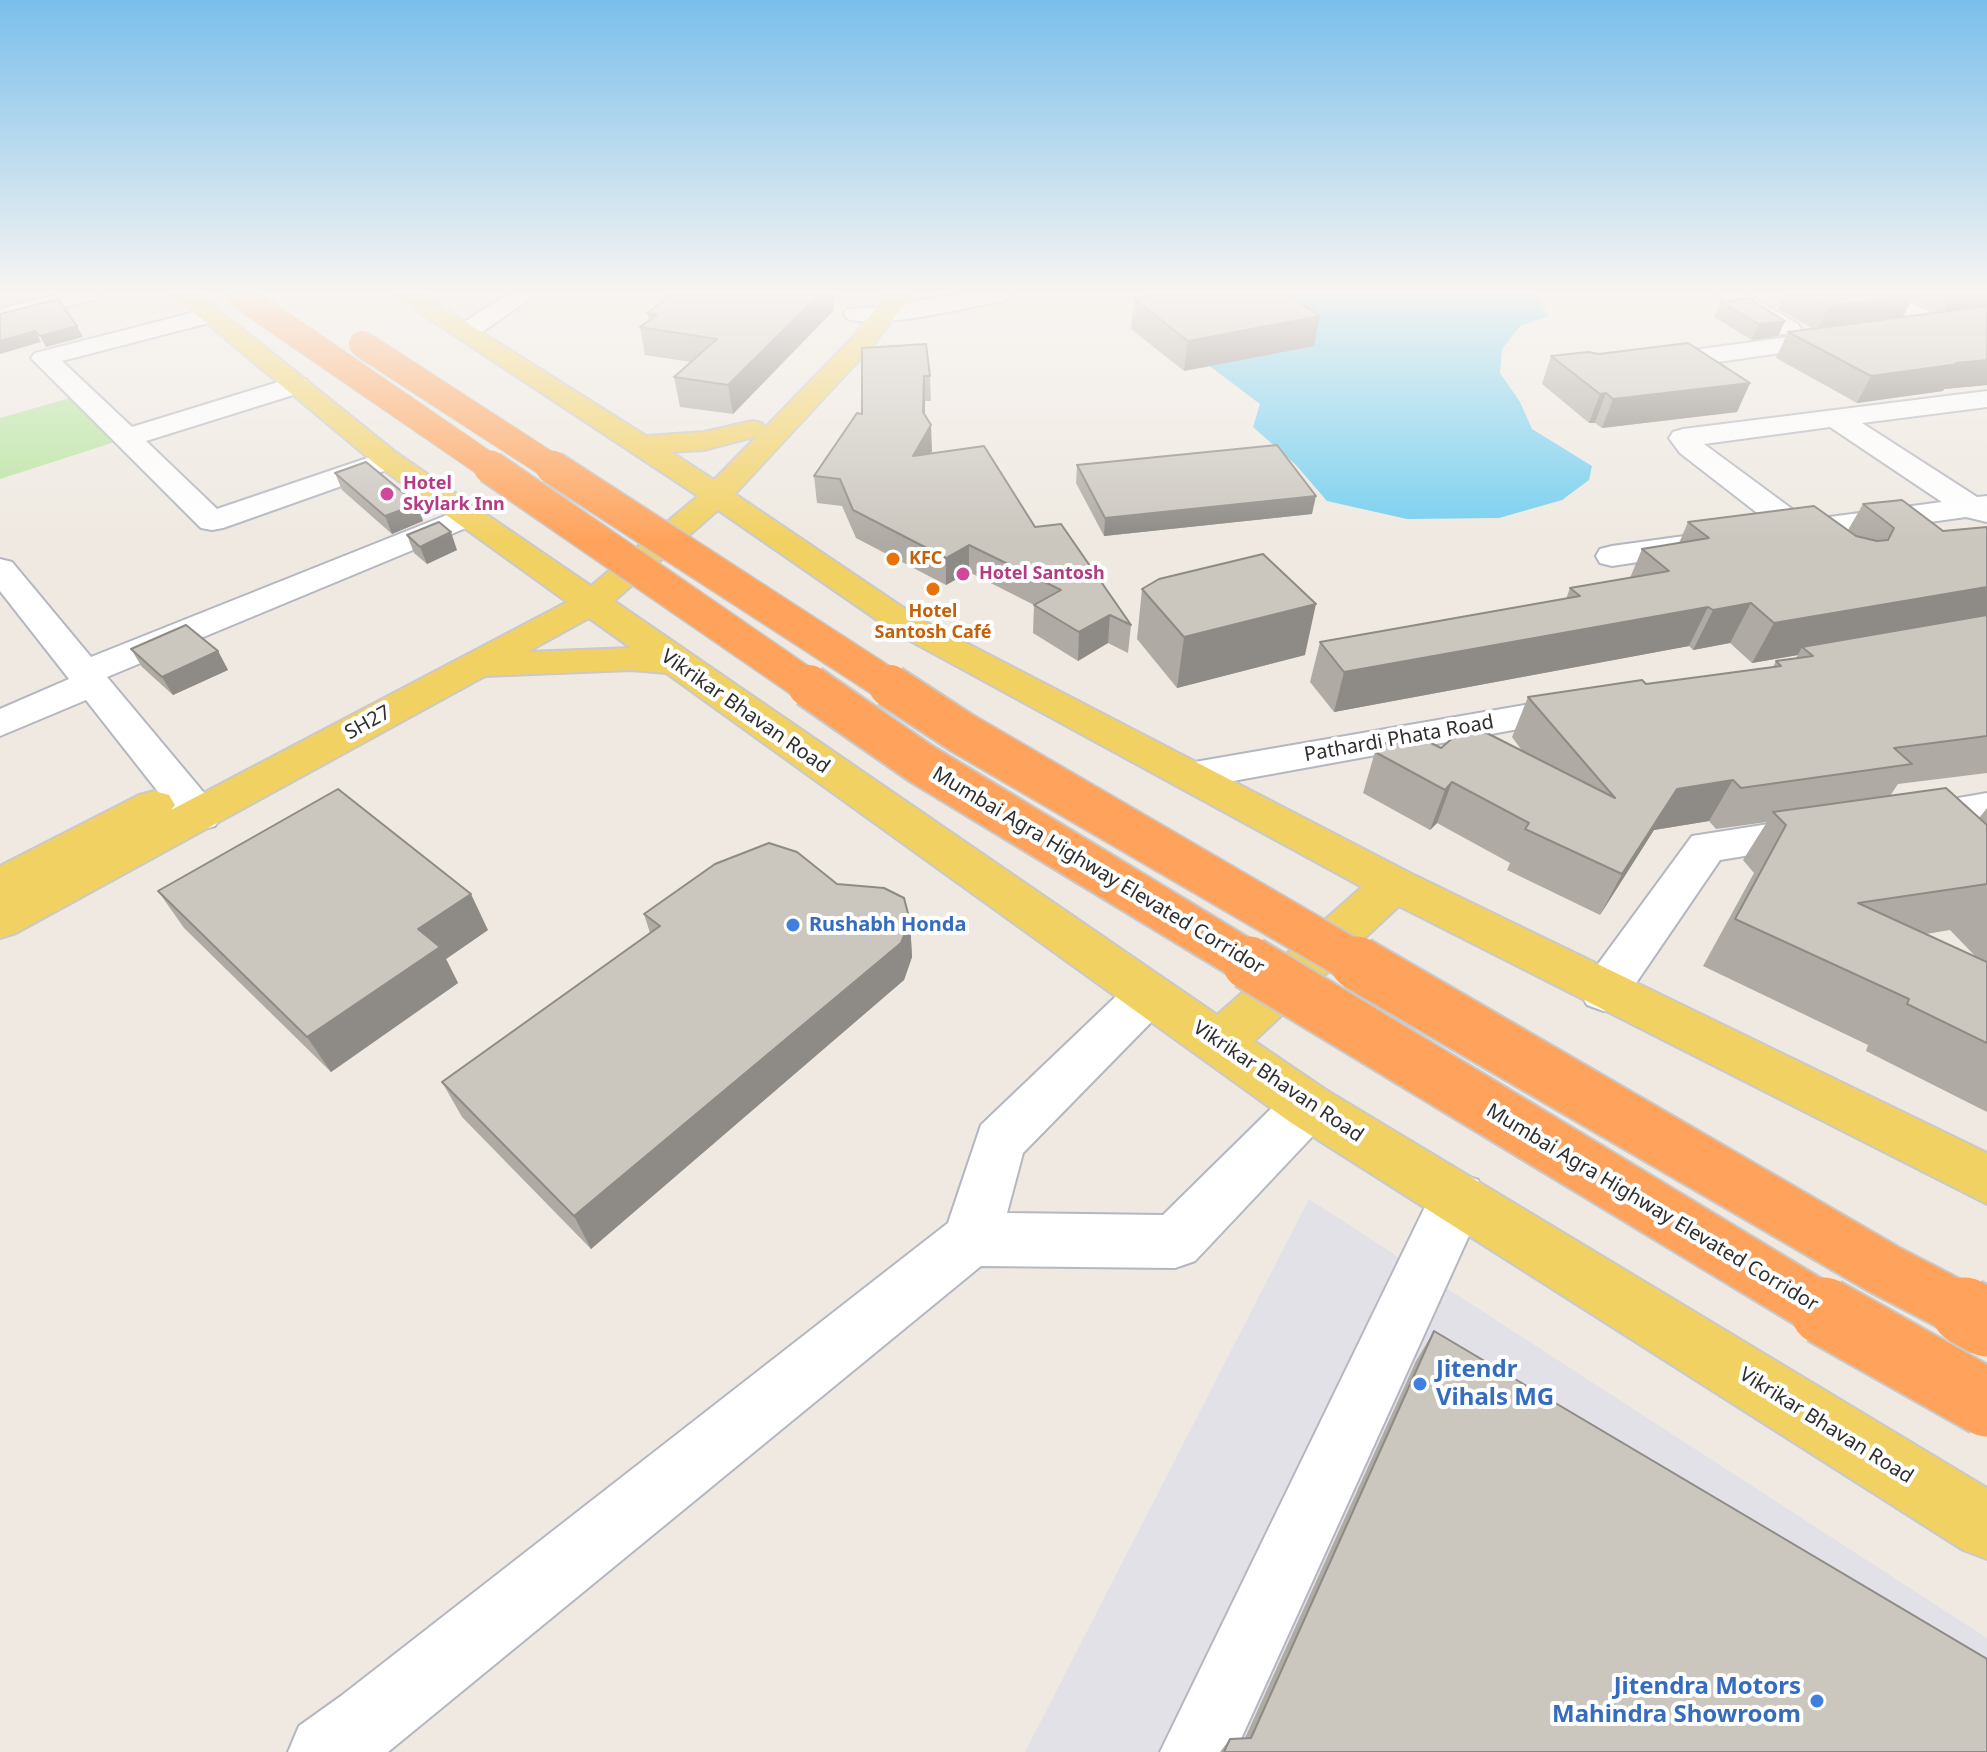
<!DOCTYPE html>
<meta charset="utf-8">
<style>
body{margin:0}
canvas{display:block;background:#efe9e1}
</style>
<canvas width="1987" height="1752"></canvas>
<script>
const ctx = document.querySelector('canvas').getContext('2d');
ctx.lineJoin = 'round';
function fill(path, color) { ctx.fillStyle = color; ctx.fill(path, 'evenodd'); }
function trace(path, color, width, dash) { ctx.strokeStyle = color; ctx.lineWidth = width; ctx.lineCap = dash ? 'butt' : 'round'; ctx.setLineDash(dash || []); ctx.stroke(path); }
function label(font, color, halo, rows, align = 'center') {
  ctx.font = font + ' "Noto Sans",sans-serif'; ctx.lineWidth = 8; ctx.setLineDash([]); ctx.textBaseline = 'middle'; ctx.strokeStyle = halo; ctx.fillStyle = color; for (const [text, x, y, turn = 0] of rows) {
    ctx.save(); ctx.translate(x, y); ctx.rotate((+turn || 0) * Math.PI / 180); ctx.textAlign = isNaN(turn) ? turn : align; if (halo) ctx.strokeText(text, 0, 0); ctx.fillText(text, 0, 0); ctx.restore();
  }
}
fill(new Path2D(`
 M 1309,1199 L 1987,1638 L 1987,1752 L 1025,1752 Z`), '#e3e1e8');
fill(new Path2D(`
 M 77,396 L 121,440 L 0,479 L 0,418 Z`), '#b6e59e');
fill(new Path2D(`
 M 1194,294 L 1528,294 L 1539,300 L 1549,316 L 1520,326 L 1502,349 L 1500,373 L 1520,402 L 1532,429 L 1592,466 L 1589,480 L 1562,500 L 1499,518 L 1407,519 L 1327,501 L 1295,464 L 1253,427 L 1260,404 L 1155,325 Z`), '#75cff0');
const minor = new Path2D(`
 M 58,294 L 100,294 L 96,299 L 0,323 L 0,309 Z
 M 508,294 L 537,294 L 476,336 L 458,336 L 455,331 L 458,326 Z
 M 959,294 L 1015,294 L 1003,301 C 961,308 887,329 847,319 L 844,314 L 847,309 L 885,307 Z
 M 1716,294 L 1746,294 L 1798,324 L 1801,329 L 1798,334 L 1780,334 Z
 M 1863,294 L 1894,294 L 1945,320 L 1948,325 L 1945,330 L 1927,330 L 1867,299 Z
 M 211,308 L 220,310 L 223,315 L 220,320 L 62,361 L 132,427 L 288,379 L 306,379 L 310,385 L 306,391 L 146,441 L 217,509 L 388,451 L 398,454 L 403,460 L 398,466 L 223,528 L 212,530 L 201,528 L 31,358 L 35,353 Z
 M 1839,330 L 1848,333 L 1852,338 L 1848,343 L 1650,372 L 1641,370 L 1637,364 L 1641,358 L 1650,356 Z
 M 1987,391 L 1987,407 L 1862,423 L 1977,497 L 1987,496 L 1987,522 L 1966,517 L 1829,536 L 1837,546 L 1832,553 C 1808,559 1811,545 1793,541 C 1786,540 1779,542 1772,540 L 1767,533 L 1774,526 L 1680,453 L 1669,438 L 1673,432 L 1683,429 ZM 1830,427 L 1942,502 L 1807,520 L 1704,444 Z
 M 467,507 L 478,509 L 483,516 L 478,523 L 107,677 L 215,806 L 221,816 L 215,826 L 200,830 L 185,826 L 86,700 L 0,736 L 0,709 L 69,679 L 0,591 L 0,559 L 12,562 L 91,657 Z
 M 1699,534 L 1710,537 L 1715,544 L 1710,551 L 1612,566 L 1600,563 L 1596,556 L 1600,549 L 1612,546 Z
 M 1577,696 L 1590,700 L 1596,708 L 1590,716 L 1189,789 L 1175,785 L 1169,776 L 1175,767 L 1189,763 Z
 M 1987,793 L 1987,821 L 1910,833 L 1895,829 L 1889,819 L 1895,809 Z
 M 1814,817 L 1829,822 L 1835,832 L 1829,842 L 1720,860 L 1621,1005 L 1604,1011 L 1587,1005 L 1580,992 L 1587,979 L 1692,836 Z
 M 1149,975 L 1166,981 L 1173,994 L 1166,1007 L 1023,1153 L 1007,1213 L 1163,1215 L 1290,1090 L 1308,1084 L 1326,1090 L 1334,1106 L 1326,1122 L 1195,1261 L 1175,1268 L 981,1266 L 388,1752 L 288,1752 L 299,1726 L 341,1696 L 948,1223 L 981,1125 L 1132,981 Z
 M 1458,1173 L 1478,1180 L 1486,1198 L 1235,1752 L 1160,1752 L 1438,1180 Z`);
const major = new Path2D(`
 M 172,294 L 199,294 L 398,454 L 591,586 L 698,496 L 392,294 L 421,294 L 646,436 L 704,432 L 752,421 L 762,423 L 765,428 L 854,336 L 887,294 L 912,294 L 872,346 L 735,494 L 920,619 L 1410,873 L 1987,1153 L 1987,1204 L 1399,906 L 1254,1041 L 1326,1090 L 1987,1488 L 1987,1559 L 1963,1550 L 1290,1122 L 666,673 L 631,670 L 485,676 L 16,933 L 0,938 L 0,866 L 139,795 L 154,791 L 169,795 L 175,805 L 171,810 L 567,602 L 378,466 ZM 757,436 L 714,480 L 671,452 L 704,450 ZM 718,510 L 896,633 L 1362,887 L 1217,1015 L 614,601 ZM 589,618 L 631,648 L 527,652 Z`);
trace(minor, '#b4b7c1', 4);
trace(major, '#c9c9c9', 4);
fill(minor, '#fff');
fill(major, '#f2d163');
const highwayBridgeFar4 = new Path2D(`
 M 238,294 L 493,469
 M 362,344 L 555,469`);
const highwayBridgeFar3 = new Path2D(`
 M 490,467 L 811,688
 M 552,467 L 893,688`);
const highwayBridgeFar2 = new Path2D(`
 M 809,686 L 920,763 L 1253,965
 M 890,686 L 962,733 L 1360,965`);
const highwayBridgeFar1 = new Path2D(`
 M 1249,963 L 1827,1313
 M 1357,963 L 1885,1270 L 1968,1313`);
const highwayBridge = new Path2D(`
 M 1824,1311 L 1987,1403
 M 1965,1311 L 1987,1323`);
trace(highwayBridgeFar4, '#c9c9c9', 28, []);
trace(highwayBridgeFar3, '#c9c9c9', 36, []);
trace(highwayBridgeFar2, '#c9c9c9', 46, []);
trace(highwayBridgeFar1, '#c9c9c9', 57, []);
trace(highwayBridge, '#c9c9c9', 71, []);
trace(highwayBridgeFar4, '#ffa35c', 26);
trace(highwayBridgeFar3, '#ffa35c', 33);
trace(highwayBridgeFar2, '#ffa35c', 42);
trace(highwayBridgeFar1, '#ffa35c', 53);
trace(highwayBridge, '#ffa35c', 67);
fill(new Path2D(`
 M 672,294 L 833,294 L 834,310 L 733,414 L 680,407 L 674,377 L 691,362 L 645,355 L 640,327 L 649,320 L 647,313 Z
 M 1784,294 L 1987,294 L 1987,385 L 1944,389 L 1943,391 L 1857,403 L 1776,358 L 1788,332 L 1812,328 L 1778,309 ZM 1912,300 L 1936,312 L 1903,317 Z
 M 1134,299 L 1314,346 L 1184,371 L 1131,329 Z
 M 1721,302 L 1785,321 L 1778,336 L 1752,340 L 1714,317 Z
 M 862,348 L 930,376 L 931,401 L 925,401 L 925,415 L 932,451 L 930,453 L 1035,527 L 1131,625 L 1128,653 L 1108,643 L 1078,661 L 1033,633 L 1034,605 L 969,572 L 946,585 L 856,538 L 842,506 L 817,503 L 814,476 L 862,414 Z
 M 1551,356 L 1750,383 L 1737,412 L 1602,428 L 1595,423 L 1589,423 L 1542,384 Z
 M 1077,465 L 1312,514 L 1104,536 L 1076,483 Z
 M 335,473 L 417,504 L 423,521 L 392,534 L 342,490 Z
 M 1863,504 L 1943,531 L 1987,527 L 1987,773 L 1898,784 L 1890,796 L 1979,818 L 1987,808 L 1987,1112 L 1866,1051 L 1868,1045 L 1703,966 L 1754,873 L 1743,860 L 1767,822 L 1716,829 L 1709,821 L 1654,830 L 1600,915 L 1507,870 L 1510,863 L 1437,823 L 1430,830 L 1363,793 L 1375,752 L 1441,748 L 1523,752 L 1512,737 L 1528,697 L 1646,684 L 1773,667 L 1776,661 L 1795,659 L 1798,655 L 1752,663 L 1730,643 L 1693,650 L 1689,646 L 1334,712 L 1310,682 L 1320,642 L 1566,599 L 1570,588 L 1630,578 L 1642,549 L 1679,543 L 1688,522 L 1848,530 ZM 1950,930 L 1976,957 L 1926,934 Z
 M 407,535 L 457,550 L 427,564 L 414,553 Z
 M 1142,589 L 1305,655 L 1177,688 L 1137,639 Z
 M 131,649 L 218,651 L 228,670 L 173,695 L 142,667 Z
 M 837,884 L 910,921 L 912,957 L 904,980 L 591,1249 L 462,1117 L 442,1082 L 650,933 L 644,914 Z
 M 158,891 L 488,930 L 446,959 L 458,983 L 331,1072 L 184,928 Z
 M 1434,1331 L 1987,1752 L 1220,1752 L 1230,1739 L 1245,1738 L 1416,1361 Z`), '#afaba4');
fill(new Path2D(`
 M 818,294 L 833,294 L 834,310 L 733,414 L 728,385 Z
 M 1953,294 L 1987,294 L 1987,310 L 1942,315 Z
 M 1914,295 L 1901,320 L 1817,331 L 1829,306 Z
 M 1320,316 L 1314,346 L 1184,371 L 1188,341 Z
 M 1785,321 L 1778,336 L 1752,340 L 1759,324 Z
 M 77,326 L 83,337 L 46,347 L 40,336 Z
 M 35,331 L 41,342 L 0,354 L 0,341 Z
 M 1987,360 L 1987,385 L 1944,389 L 1943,391 L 1857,403 L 1871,376 L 1956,363 Z
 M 924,376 L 925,401 L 924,436 L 931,425 L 932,451 L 915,482 L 913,456 L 923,412 Z
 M 1750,383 L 1737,412 L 1602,428 L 1613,399 Z
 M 1606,393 L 1595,423 L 1589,423 L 1600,394 Z
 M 1316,496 L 1312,514 L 1104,536 L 1105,518 Z
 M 417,504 L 423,521 L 392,534 L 385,516 Z
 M 451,532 L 457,550 L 427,564 L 420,547 Z
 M 969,545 L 969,572 L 946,585 L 946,558 Z
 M 1987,587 L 1987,621 L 1802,647 L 1798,655 L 1752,663 L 1774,623 Z
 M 1751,603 L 1730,643 L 1693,650 L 1713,610 Z
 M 1316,604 L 1305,655 L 1177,688 L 1184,637 Z
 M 1708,607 L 1689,646 L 1334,712 L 1344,672 Z
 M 1110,615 L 1108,643 L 1078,661 L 1079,632 Z
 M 218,651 L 228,670 L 173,695 L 162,677 Z
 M 1733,780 L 1709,821 L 1654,830 L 1600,915 L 1622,874 L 1677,789 Z
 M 1452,782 L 1437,823 L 1430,830 L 1445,790 Z
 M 471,894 L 488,930 L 446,959 L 458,983 L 331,1072 L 307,1037 L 418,929 Z
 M 910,921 L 912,957 L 904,980 L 591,1249 L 574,1216 Z`), '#8e8b86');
const building = new Path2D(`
 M 672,294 L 820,294 L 728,385 L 674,377 L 717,339 L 640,327 L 657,315 L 647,313 Z
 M 1159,294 L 1286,294 L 1320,316 L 1188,341 L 1134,299 Z
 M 1808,294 L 1913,294 L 1914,295 L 1829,306 Z
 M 1748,298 L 1785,321 L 1759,324 L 1721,302 Z
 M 58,299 L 77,326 L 40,336 L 35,331 L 0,341 L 0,314 Z
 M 1987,306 L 1987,360 L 1956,363 L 1958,364 L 1871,376 L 1788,332 Z
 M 1688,343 L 1750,383 L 1613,399 L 1606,393 L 1600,394 L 1551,356 L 1588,352 L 1599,354 Z
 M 926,344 L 930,376 L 924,376 L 923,412 L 931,425 L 913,456 L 984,446 L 1035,527 L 1061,524 L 1131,625 L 1110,615 L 1079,632 L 1034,605 L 1061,590 L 969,545 L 946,558 L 853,510 L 840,479 L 814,476 L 857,413 L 862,414 L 862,348 Z
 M 1277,445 L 1316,496 L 1105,518 L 1077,465 Z
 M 366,462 L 417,504 L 385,516 L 335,473 Z
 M 1902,500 L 1943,531 L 1987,527 L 1987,587 L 1774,623 L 1751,603 L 1713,610 L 1708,607 L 1344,672 L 1320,642 L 1580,596 L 1570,588 L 1669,571 L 1642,549 L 1709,538 L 1688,522 L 1814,506 L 1856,536 L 1877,541 L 1888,540 L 1894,528 L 1863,504 Z
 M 439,522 L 451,532 L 420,547 L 407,535 Z
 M 1263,554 L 1316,604 L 1184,637 L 1142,589 L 1159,579 Z
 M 1987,615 L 1987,736 L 1894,748 L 1912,764 L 1741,788 L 1733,780 L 1677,789 L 1622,874 L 1525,829 L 1529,823 L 1452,782 L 1445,790 L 1375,752 L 1403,729 L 1441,748 L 1469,724 L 1615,798 L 1528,697 L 1642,680 L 1646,684 L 1781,666 L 1776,661 L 1813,656 L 1802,647 Z
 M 186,625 L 218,651 L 162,677 L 131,649 Z
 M 1946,788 L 1987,825 L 1987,884 L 1858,903 L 1987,962 L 1987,1043 L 1907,1004 L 1909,999 L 1735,919 L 1786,825 L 1773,812 Z
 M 338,789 L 471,894 L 418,929 L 440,947 L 307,1037 L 158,891 Z
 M 769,843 L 797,852 L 837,884 L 884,888 L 904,898 L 910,921 L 901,943 L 574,1216 L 442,1082 L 660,926 L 644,914 L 715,864 Z
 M 1434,1331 L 1987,1659 L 1987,1752 L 1224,1752 L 1230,1739 L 1251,1738 Z`);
fill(building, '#cbc7bf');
trace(building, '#8e8b86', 2);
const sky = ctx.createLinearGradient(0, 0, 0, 540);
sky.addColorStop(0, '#7abfeb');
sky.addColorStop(0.54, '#f8f5f2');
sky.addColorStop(1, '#f8f5f200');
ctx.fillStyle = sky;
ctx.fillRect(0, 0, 1987, 540);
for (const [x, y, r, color] of [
 [387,494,8,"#d1479c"],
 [893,559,8,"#e8710a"],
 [963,574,8,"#d1479c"],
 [933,589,8,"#e8710a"],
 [793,925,8,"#3f7fe0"],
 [1420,1384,8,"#3f7fe0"],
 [1817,1701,8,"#3f7fe0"]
]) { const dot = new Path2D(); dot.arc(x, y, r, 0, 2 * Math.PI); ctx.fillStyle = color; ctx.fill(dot); trace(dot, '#fff', 3); }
label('bold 18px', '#b23c85', '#fff', [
 ["Hotel",403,484],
 ["Skylark Inn",403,505],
 ["Hotel Santosh",979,574]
], 'left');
label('bold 18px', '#c56008', '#fff', [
 ["KFC",909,559],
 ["Hotel",933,612,"center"],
 ["Santosh Café",933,633,"center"]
], 'left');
label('20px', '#2e2e2e', '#fff', [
 ["Vikrikar Bhavan Road",745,712,35],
 ["SH27",368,723,-29],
 ["Pathardi Phata Road",1399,739,-10],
 ["Mumbai Agra Highway Elevated Corridor",1098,871,31],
 ["Vikrikar Bhavan Road",1278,1082,34],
 ["Mumbai Agra Highway Elevated Corridor",1652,1208,31],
 ["Vikrikar Bhavan Road",1826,1426,32]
]);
label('bold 20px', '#366cbe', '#fff', [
 ["Rushabh Honda",809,925]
], 'left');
label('bold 24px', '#366cbe', '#fff', [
 ["Jitendr",1436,1370],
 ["Vihals MG",1436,1398],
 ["Jitendra Motors",1801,1687,"right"],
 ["Mahindra Showroom",1801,1715,"right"]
], 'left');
</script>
